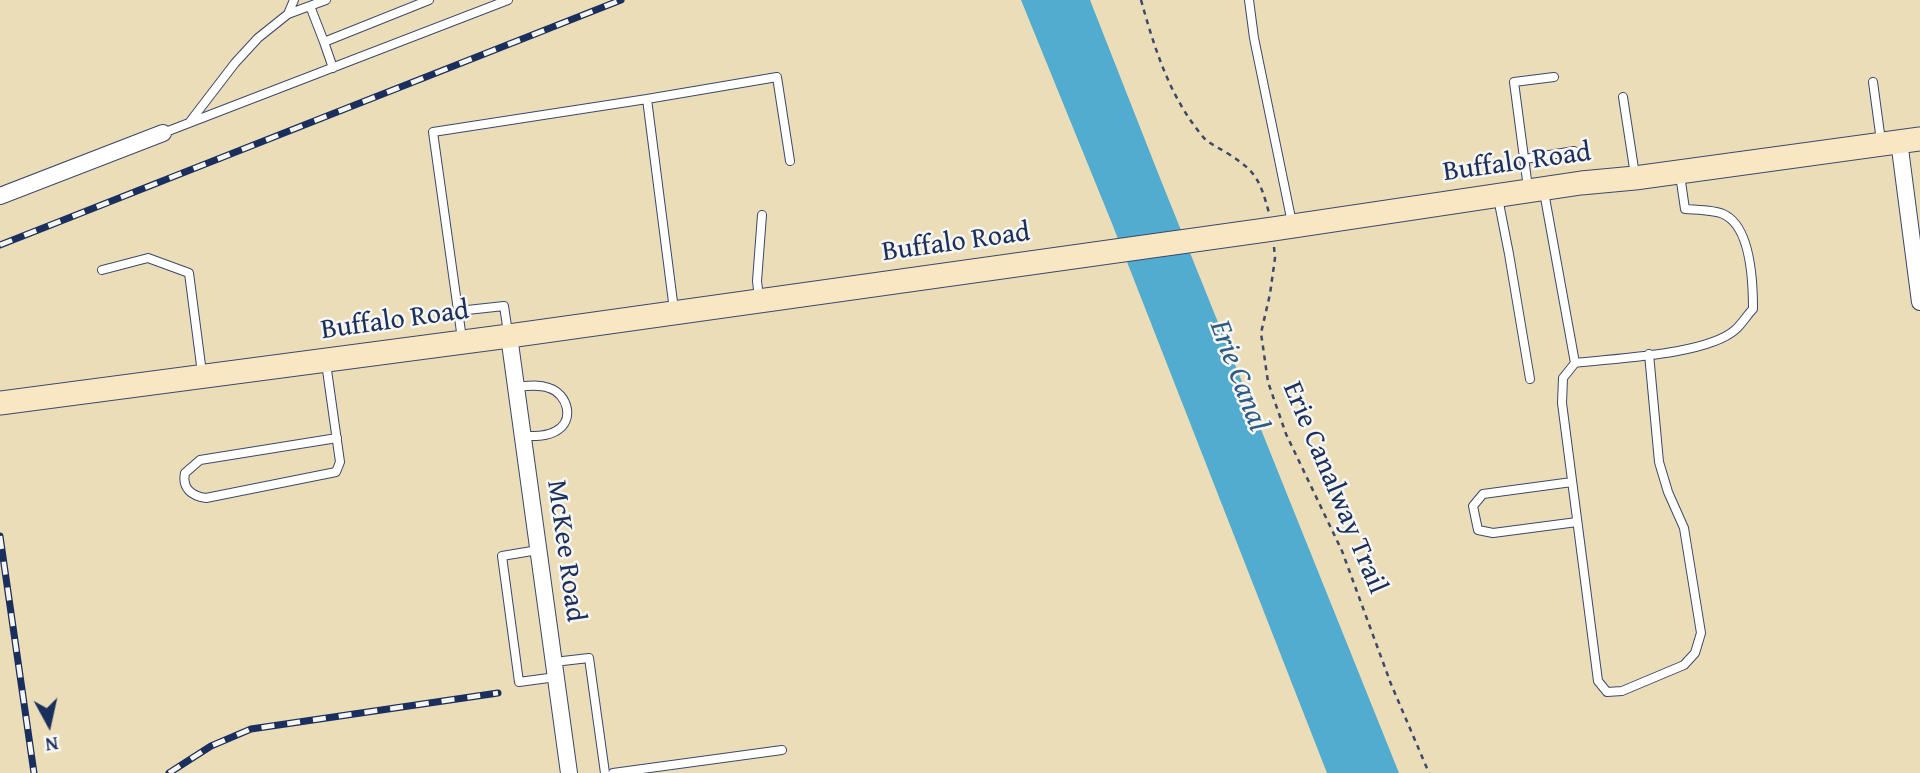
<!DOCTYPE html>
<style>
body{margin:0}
#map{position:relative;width:1920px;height:773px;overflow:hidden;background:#ecddb9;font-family:"Gentium Book Plus",serif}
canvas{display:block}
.north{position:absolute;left:14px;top:689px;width:70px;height:70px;-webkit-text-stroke:5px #f6f6f2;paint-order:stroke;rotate:172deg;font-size:19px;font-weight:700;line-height:28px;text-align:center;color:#1b2f5e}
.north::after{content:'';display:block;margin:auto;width:24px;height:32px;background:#1b2f5e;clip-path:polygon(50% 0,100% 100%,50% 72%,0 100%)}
</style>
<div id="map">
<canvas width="1920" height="773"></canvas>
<div class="north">N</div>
</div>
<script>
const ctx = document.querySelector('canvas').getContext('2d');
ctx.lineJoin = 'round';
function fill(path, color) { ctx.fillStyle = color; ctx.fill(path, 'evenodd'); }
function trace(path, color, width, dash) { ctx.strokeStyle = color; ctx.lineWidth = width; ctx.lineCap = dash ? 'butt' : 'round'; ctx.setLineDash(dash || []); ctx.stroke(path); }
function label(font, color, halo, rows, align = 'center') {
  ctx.font = font + ' "Gentium Book Plus",serif'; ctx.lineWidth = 5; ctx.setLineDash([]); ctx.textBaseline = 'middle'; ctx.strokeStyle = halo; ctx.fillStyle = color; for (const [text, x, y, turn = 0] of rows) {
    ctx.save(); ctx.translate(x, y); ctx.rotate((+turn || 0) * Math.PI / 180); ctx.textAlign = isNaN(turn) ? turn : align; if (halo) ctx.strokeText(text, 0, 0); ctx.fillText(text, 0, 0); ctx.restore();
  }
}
fill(new Path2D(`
 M 1021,0 L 1090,0 L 1158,173 L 1399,773 L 1327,773 L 1111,221 Z`), '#51accf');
const lane = new Path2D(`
 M 1249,0 L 1254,38 L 1292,223
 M 310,6 L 324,42
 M 288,14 L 294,0
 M 333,68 L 324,42 L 429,0
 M 1873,82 L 1881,141
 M 1623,97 L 1635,175
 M 647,99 L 777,77 L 790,161
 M 189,123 L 235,63 L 258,38 L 288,14 L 326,0
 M 163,133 L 508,0
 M 1525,159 L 1574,151
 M 1528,188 L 1514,82 L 1554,77
 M 1544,192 L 1575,363 C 1615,358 1706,355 1735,330 C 1742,324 1747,315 1753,309 C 1753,283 1751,226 1723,214 C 1714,210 1696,210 1685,209 L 1680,175
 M 1498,198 L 1509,254 L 1530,379
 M 102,270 L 148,258 L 189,273 L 202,373
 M 759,298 L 757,281 L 762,215
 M 458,311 L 504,306 L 508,333
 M 462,339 L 433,132 L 647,99 L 674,310
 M 326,363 L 340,462 L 336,472 L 206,498 C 191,496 182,488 185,473 L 200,460 L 337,438
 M 1575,363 L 1563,378 L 1562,403 L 1598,681 L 1607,692 L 1622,691 L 1684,665 L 1695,653 L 1701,633 L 1684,528 L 1668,492 L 1659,462 L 1649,354
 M 516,387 C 527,386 538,384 549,388 C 568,394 575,421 556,431 C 546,437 533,436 522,436
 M 1572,482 L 1483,494 L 1473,506 L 1478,530 L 1493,533 L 1577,522
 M 538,550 L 502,556 L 519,682 L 556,677
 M 554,662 L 589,658 L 605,773
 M 613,773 L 782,750`);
const street = new Path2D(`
 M 1899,141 L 1920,302
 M 0,196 L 163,133
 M 509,336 L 569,773`);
const secondary = new Path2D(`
 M 0,403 L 509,336 L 1273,229 L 1581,183 L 1635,178 L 1920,139`);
trace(lane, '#3a496c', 10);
trace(street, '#3a496c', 18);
trace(secondary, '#3a496c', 25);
trace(new Path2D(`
 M 1141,0 C 1155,50 1170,98 1204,138 C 1210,144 1219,148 1227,153 C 1256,171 1260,180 1269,213
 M 1274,247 L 1275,258 L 1270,294 L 1261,333 L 1268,382 L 1286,434 L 1342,551 L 1391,684 L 1429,773`), '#3a496c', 2.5, [5, 5]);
trace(lane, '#fff', 8);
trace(street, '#fff', 16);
trace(secondary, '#f9e7c3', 23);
const rail = new Path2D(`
 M 0,245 L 621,0
 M 0,536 L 34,773
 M 169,773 L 211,746 L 251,729 L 498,693`);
trace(rail, '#1b2f5e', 7);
trace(rail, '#f6f6f2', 4.5, [13]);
label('28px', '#1b2f5e', '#f6f6f2', [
 ["Buffalo Road",1517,163,-8],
 ["Buffalo Road",956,243,-8],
 ["Buffalo Road",395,321,-8],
 ["Erie Canalway Trail",1334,488,67],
 ["McKee Road",565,551,82]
]);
label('italic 30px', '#2e5b86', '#f6f6f2', [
 ["Erie Canal",1238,376,69]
]);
</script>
